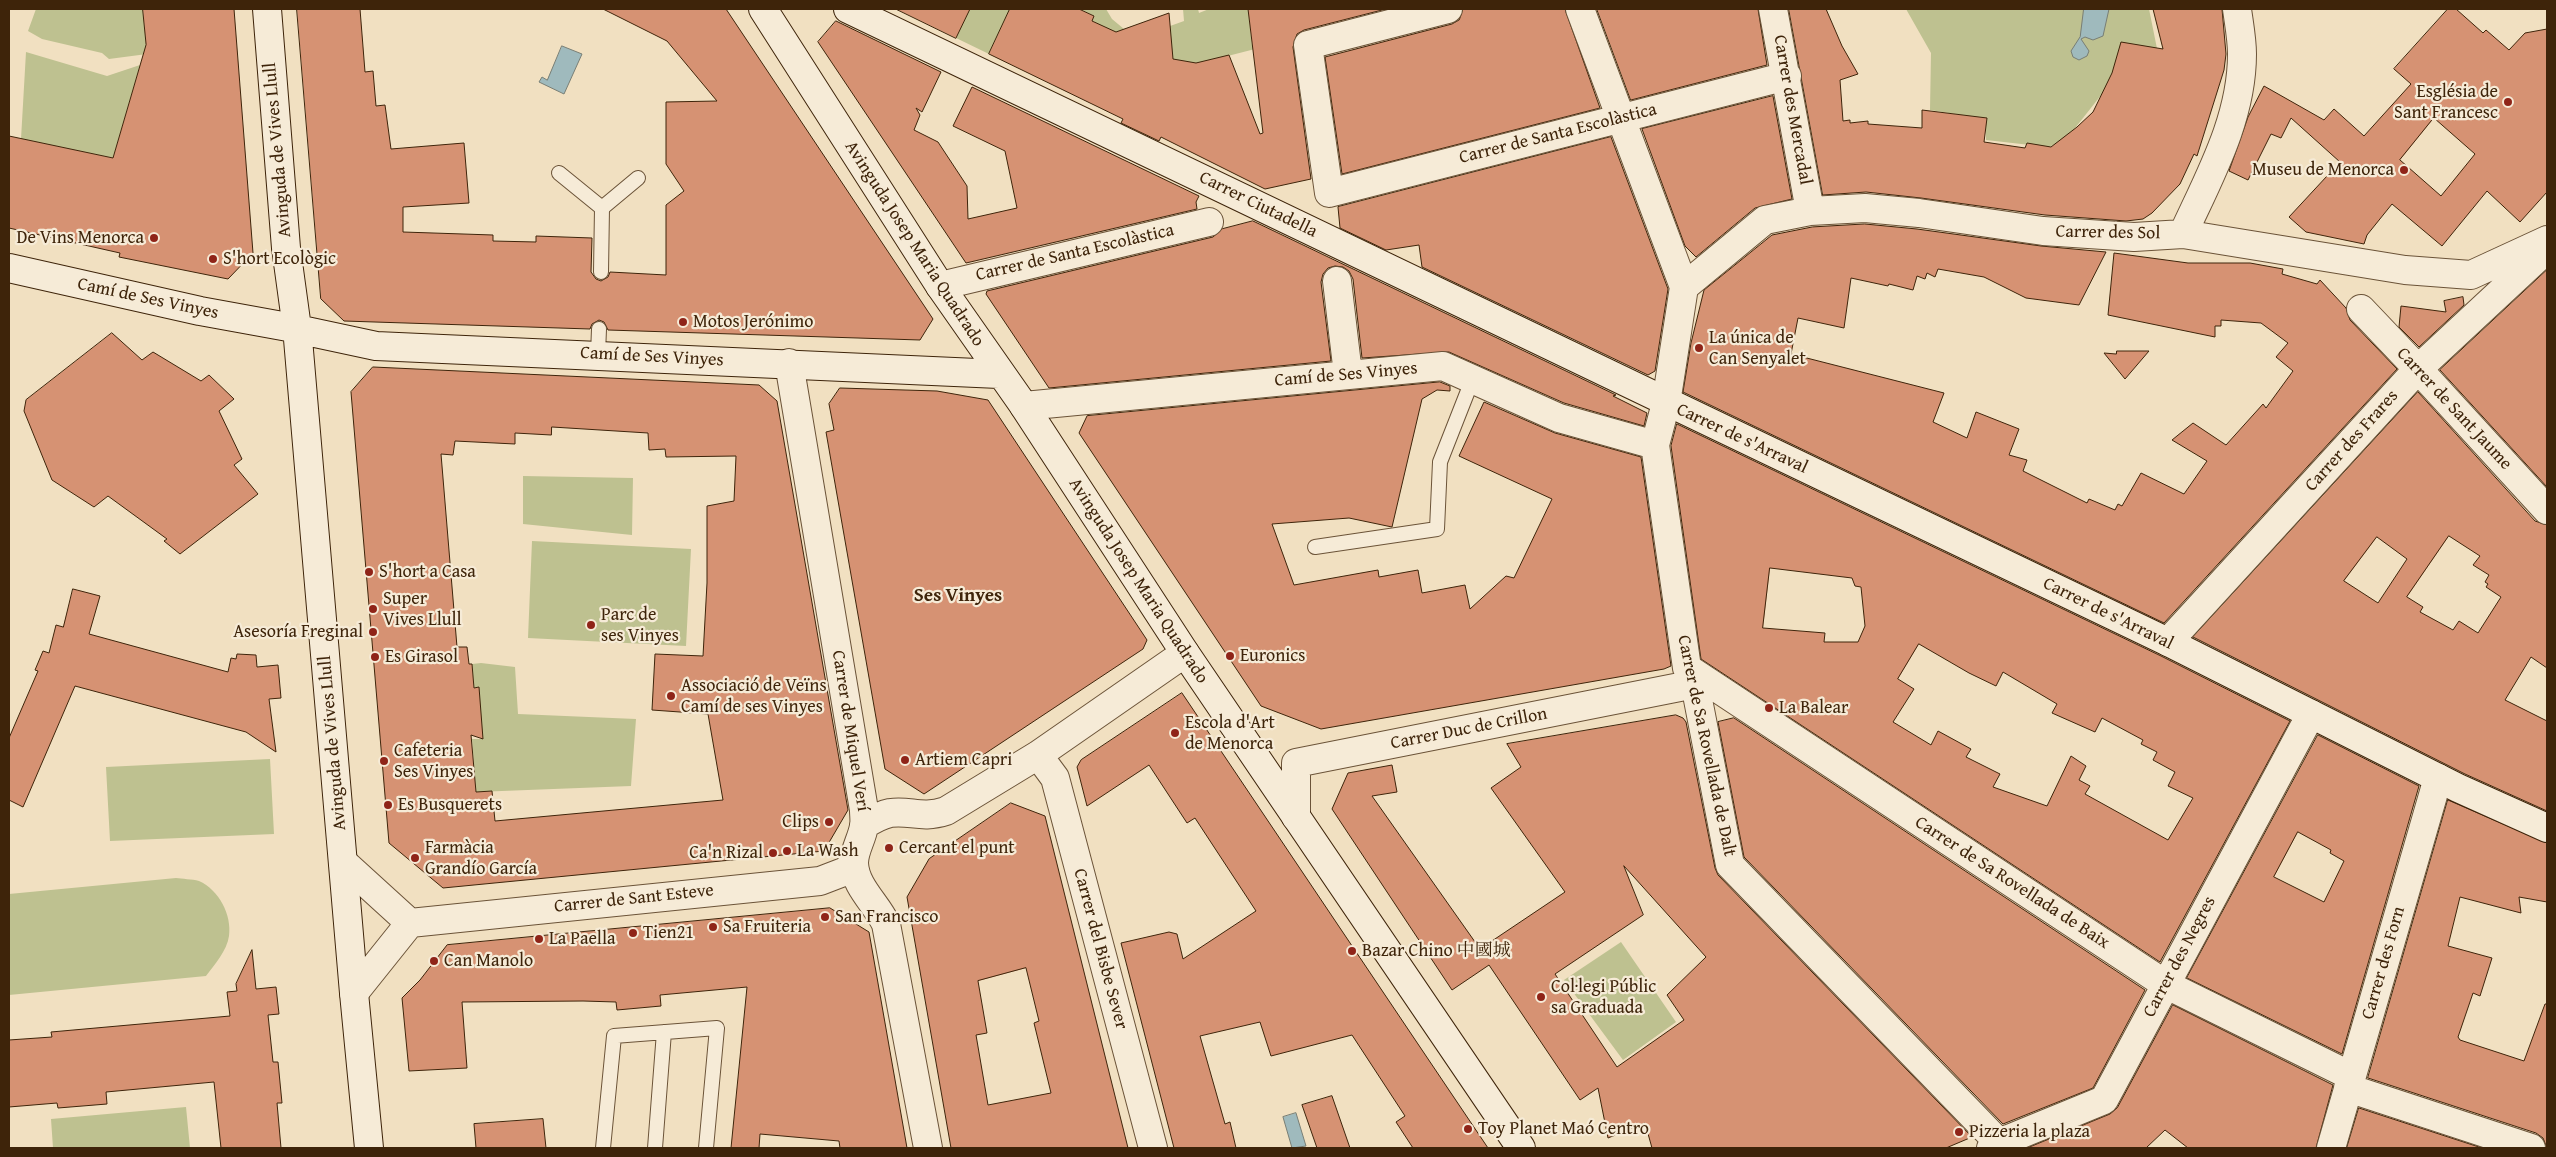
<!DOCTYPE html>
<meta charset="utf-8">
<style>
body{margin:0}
#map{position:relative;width:2556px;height:1157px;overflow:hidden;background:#f1e0c1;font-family:"Gentium Book Plus",serif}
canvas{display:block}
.frame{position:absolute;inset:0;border:10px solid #3e240a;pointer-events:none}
</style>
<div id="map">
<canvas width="2556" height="1157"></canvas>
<div class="frame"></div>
</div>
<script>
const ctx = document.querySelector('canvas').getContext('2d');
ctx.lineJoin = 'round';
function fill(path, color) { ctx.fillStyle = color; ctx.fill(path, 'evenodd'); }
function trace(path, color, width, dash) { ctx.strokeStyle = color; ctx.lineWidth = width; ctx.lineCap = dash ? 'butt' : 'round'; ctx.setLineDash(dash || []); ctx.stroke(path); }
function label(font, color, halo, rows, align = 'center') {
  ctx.font = font + ' "Gentium Book Plus","Noto Serif SC",serif'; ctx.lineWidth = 4.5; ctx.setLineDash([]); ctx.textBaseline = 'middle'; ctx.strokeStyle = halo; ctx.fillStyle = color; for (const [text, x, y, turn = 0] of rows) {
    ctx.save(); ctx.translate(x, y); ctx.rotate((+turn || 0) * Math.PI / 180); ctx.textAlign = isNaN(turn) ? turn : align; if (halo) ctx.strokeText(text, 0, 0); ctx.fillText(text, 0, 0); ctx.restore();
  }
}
fill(new Path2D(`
 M 36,9 L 143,9 L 147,54 L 109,59 L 102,53 L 42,39 L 28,31 Z
 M 969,9 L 1011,9 L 989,54 L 956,38 Z
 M 1080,9 L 1106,9 L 1112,19 L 1124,29 L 1133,26 L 1134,39 L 1184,21 L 1183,9 L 1198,9 L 1199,13 L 1209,9 L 1248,9 L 1252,45 L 1255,49 L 1216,59 L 1179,73 L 1092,21 L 1094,16 Z
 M 1906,9 L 2149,9 L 2170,113 L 2121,70 L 2064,142 L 2048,147 L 1986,140 L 1986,119 L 1930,110 L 1931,53 Z
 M 26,52 L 107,76 L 140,65 L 113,158 L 21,139 Z
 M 523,476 L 633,478 L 632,535 L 523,524 Z
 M 532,541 L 691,549 L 686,646 L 528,638 Z
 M 481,663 L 515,667 L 518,714 L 636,719 L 631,786 L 476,792 L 472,739 L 482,739 L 478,687 L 474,688 L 472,664 Z
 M 270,759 L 274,834 L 110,841 L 106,767 Z
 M 176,878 C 182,879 192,879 199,881 C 219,890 232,915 229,936 C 227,951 214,965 206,976 L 9,995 L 9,894 Z
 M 1621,942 L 1676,1022 L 1623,1060 L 1564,980 Z
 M 186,1107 L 190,1148 L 53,1148 L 51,1119 Z`), '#bec190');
const water = new Path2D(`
 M 2084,9 L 2109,9 L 2103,36 L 2093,40 L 2085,37 L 2081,39 L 2089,51 L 2087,56 L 2079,60 L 2073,57 L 2071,51 L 2080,37 Z
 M 562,46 L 582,54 L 564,94 L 539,82 L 542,77 L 547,80 Z
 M 1296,1113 L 1306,1146 L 1292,1148 L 1283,1117 Z`);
fill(water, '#9fbabd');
trace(water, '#787e75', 1);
const building = new Path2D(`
 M 143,9 L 234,9 L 253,253 L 228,279 L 119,257 L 120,253 L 9,228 L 9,136 L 113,158 L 146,45 Z
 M 297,9 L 360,9 L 365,72 L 373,71 L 376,106 L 385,105 L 391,149 L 464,143 L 469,203 L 403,207 L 403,232 L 493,235 L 493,241 L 536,242 L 536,236 L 592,238 L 591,272 L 596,279 L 601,281 L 608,277 L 610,272 L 666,275 L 666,205 L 684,191 L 666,164 L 666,102 L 717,101 L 667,41 L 603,9 L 726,9 L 933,319 L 920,340 L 608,330 L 604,322 L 599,320 L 592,324 L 590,329 L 344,321 L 321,299 Z
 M 896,9 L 970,9 L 956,38 Z
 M 1010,9 L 1079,9 L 1094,16 L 1092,21 L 1116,32 L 1169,13 L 1173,59 L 1196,63 L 1229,55 L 1260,134 L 1263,133 L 1248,9 L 1386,9 L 1304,30 L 1297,34 L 1293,47 L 1311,179 L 1265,189 L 1161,137 L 1159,141 L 1121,123 L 1123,119 L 989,54 Z
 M 1463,9 L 1565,9 L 1600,108 L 1342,174 L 1325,57 L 1452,24 L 1459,20 Z
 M 1597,9 L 1758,9 L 1767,65 L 1631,100 Z
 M 1789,9 L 1826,9 L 1842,46 L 1858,74 L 1840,80 L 1843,121 L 1850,120 L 1850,123 L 1868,121 L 1868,124 L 1922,128 L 1922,110 L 1987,118 L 1984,142 L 2025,148 L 2027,143 L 2051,147 L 2077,127 L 2093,112 L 2112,73 L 2121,42 L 2163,49 L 2153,9 L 2222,9 L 2226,54 L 2224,70 L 2197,156 L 2194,154 L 2180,184 L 2152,213 L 2143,219 L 2126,221 L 2045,215 L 1921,198 L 1866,192 L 1823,195 Z
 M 2448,9 L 2456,9 L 2483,33 L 2486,30 L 2509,50 L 2525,33 L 2547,29 L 2547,192 L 2520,222 L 2487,191 L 2442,246 L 2392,204 L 2367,235 L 2364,244 L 2306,232 L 2289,217 L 2340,162 L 2291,118 L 2281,138 L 2271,134 L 2248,180 L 2229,171 L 2248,117 L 2264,86 L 2324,120 L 2334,109 L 2364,136 L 2411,84 L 2394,69 ZM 2434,118 L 2475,154 L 2441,196 L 2400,160 Z
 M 836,21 L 941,72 L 922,112 L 916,108 L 920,115 L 914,130 L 938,142 L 967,186 L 968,219 L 1017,208 L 1005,151 L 953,126 L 972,87 L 1199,196 L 1196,202 L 1197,209 L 966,263 L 818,42 Z
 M 1773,96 L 1792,199 L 1755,208 L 1696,257 L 1685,246 L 1642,129 Z
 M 1611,137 L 1668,289 L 1655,371 L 1648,375 L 1422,267 L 1419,245 L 1386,250 L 1340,228 L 1338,207 Z
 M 1253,221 L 1616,395 L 1613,396 L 1647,413 L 1644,426 L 1564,403 L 1449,352 L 1362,358 L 1353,279 L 1349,271 L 1343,267 L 1335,266 L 1328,268 L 1323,274 L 1321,282 L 1331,361 L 1049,388 L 986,294 L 987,291 L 1213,237 L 1222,229 Z
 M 1865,224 L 1917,229 L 2041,246 L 2106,252 L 2079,305 L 2026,298 L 1984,277 L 1938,269 L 1935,277 L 1927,273 L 1925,279 L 1917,276 L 1913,290 L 1889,284 L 1888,286 L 1851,278 L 1844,328 L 1798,318 L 1791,354 L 1944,393 L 1933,422 L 1967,438 L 1976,412 L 2019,429 L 2009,455 L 2027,460 L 2023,471 L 2087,503 L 2089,499 L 2115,510 L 2118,504 L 2122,506 L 2141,473 L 2184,494 L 2207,461 L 2172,440 L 2193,423 L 2226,445 L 2263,404 L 2266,408 L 2293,371 L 2276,357 L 2288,343 L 2261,323 L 2221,320 L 2221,326 L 2215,326 L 2215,337 L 2108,315 L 2114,253 L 2188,263 L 2250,263 L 2283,269 L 2282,274 L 2317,284 L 2320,280 L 2346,308 L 2350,320 L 2397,369 L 2164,623 L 1683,392 L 1691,343 L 1704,290 L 1772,235 L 1812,227 Z
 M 2547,270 L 2547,487 L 2440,370 Z
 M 2463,297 L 2464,305 L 2419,347 L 2399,327 L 2401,306 L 2446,312 L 2444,301 Z
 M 112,333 L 142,360 L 153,352 L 201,381 L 209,375 L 234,399 L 219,411 L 242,459 L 234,465 L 258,494 L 180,554 L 164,541 L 167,539 L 108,496 L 94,507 L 52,480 L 24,411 L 26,400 Z
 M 2117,351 L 2149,351 L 2125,379 L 2104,353 L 2116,354 Z
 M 373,367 L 759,385 L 777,401 L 848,810 L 824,851 L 443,888 L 389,843 L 351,392 ZM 552,427 L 648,433 L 649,450 L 665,449 L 666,457 L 736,456 L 734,501 L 707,506 L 707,583 L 703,656 L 655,654 L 652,710 L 708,714 L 723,800 L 495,821 L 492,791 L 476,792 L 471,735 L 483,739 L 479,687 L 474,688 L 472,664 L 469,664 L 467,647 L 457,647 L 441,454 L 453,455 L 455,441 L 515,444 L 515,433 L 551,435 Z
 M 1440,382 L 1450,386 L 1450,391 L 1437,390 L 1422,399 L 1392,527 L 1349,518 L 1272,524 L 1294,585 L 1378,570 L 1379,577 L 1418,570 L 1422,593 L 1465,585 L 1470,609 L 1506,576 L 1514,578 L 1552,499 L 1459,456 L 1484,402 L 1555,433 L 1641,457 L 1671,666 L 1664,669 L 1321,729 L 1261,706 L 1079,433 L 1087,416 Z
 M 840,388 L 937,391 L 988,400 L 1147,640 L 1143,649 L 924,794 L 885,769 L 826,432 L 834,430 L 829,404 Z
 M 2418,392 L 2535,521 L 2547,525 L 2547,668 L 2531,657 L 2505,700 L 2547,721 L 2547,811 L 2465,774 L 2193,637 ZM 2449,536 L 2480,556 L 2473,565 L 2489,575 L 2485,582 L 2488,584 L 2486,587 L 2501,597 L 2478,633 L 2459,621 L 2453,630 L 2420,612 L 2423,607 L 2407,597 ZM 2377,537 L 2407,559 L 2378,603 L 2344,581 Z
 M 1677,424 L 2161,656 L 2290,721 L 2160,962 L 1701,659 L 1671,446 ZM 1770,568 L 1852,578 L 1855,586 L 1861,587 L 1865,626 L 1858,642 L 1824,642 L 1825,633 L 1763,628 ZM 1919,644 L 1969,673 L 1996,686 L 2003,672 L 2057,704 L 2052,713 L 2095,732 L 2102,718 L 2143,740 L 2141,744 L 2157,752 L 2153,760 L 2175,772 L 2168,786 L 2193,798 L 2168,840 L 2085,794 L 2090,786 L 2079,780 L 2086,766 L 2071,756 L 2047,806 L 1993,787 L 2000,774 L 1966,757 L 1971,749 L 1938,731 L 1931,745 L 1893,722 L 1914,689 L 1898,679 Z
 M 73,589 L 100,596 L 89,634 L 228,672 L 231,658 L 236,659 L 237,654 L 256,655 L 257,667 L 278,665 L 281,698 L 269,699 L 276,752 L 246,732 L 75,686 L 23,807 L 9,800 L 9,738 L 38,671 L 35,670 L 43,651 L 49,653 L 56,625 L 63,627 Z
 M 1182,693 L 1420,1047 L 1488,1148 L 1413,1148 L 1396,1122 L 1405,1116 L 1352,1035 L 1271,1056 L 1260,1022 L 1200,1036 L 1225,1124 L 1230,1122 L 1236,1148 L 1174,1148 L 1121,943 L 1169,932 L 1177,934 L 1183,959 L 1256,911 L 1195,818 L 1187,823 L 1149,765 L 1087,806 L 1077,767 L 1081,760 Z
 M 1676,715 L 1683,718 L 1686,722 L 1715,868 L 1718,875 L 1972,1137 L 1946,1148 L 1652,1148 L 1645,1123 L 1608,1138 L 1598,1088 L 1580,1100 L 1489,965 L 1452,990 L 1332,809 L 1348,773 L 1392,765 L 1397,792 L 1372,796 L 1480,949 L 1565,892 L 1491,788 L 1521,767 L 1507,744 ZM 1624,866 L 1706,957 L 1667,995 L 1684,1020 L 1617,1067 L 1555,974 L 1643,915 Z
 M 1734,718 L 2145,990 L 2093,1088 L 2003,1124 L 1744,857 L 1718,722 Z
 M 2318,735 L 2419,786 L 2342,1054 L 2187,978 ZM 2298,832 L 2331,850 L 2330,853 L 2344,861 L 2324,902 L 2274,877 Z
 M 2448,800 L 2547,843 L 2547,902 L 2519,897 L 2521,913 L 2460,897 L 2448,946 L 2492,958 L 2480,996 L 2473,993 L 2458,1037 L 2460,1040 L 2524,1061 L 2545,1004 L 2547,1004 L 2547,1148 L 2543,1138 L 2536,1133 L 2368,1078 Z
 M 1011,803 L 1045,816 L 1128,1148 L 951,1148 L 907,897 L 929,859 ZM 1026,968 L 1039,1021 L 1034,1023 L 1051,1093 L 988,1105 L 976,1035 L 987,1033 L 978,981 Z
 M 830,908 L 869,932 L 907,1148 L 840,1148 L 839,1141 L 760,1134 L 759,1148 L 731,1148 L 747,987 L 660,995 L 661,1006 L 617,1010 L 616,1002 L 583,1001 L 462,1002 L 467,1068 L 409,1071 L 402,998 L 420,980 L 447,945 Z
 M 252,950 L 256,989 L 276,987 L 279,1014 L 268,1015 L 273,1062 L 278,1062 L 282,1103 L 277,1103 L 281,1148 L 221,1148 L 214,1082 L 106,1092 L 107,1104 L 58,1108 L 57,1103 L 9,1107 L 9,1040 L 52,1037 L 51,1032 L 230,1016 L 227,992 L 237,991 L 236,984 Z
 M 2173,1005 L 2333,1085 L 2316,1148 L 2188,1148 L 2165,1130 L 2146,1148 L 2027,1148 L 2110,1114 L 2117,1108 Z
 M 1332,1096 L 1350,1148 L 1317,1148 L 1302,1105 Z
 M 2359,1108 L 2482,1148 L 2347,1148 Z
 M 543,1119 L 546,1148 L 476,1148 L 474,1124 Z`);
fill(building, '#d69273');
trace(building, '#3e240a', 1);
const lane = new Path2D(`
 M 559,173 L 602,208
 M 601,272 L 602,208 L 638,178
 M 598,354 L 599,329
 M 1315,547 L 1437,529 L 1440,462 L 1473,378
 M 603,1148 L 614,1036 L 717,1028 L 706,1148
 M 655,1148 L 664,1032`);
const street = new Path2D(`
 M 1448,9 L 1308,45 L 1329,193 L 1787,76
 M 1580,9 L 1684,287 L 1666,403 L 1655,445 L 1687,668 L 1695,684 L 1730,865 L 2004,1148
 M 1773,9 L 1810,211
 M 2183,234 C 2209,177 2242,119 2242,54 C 2242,39 2239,24 2237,9
 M 1337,281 L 1348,374
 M 940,286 L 1209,222
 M 1684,287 L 1765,220 L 1810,211 L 1865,208 L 1919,213 L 2043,231 L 2134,237 L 2183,234 L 2405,270 L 2471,275 L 2547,240
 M 2361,309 L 2418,369 L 2547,510
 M 789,363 L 864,810 C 864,815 865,821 864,826 C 862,839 854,850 854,863 C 855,887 877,904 886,924 L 928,1148
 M 1024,406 L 1443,366 L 1559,418 L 1655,445
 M 2168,642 L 2418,369 L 2547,249
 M 1687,668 L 2165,984 L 2351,1076
 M 1038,755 L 1055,778 L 1153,1148
 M 1296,817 L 1296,763 L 1695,684
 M 864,825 C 872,820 880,815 890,813 C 911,810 921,819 946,811 L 1038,755 L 1185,653
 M 343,862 L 410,923
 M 354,993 L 410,923 L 820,881 L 846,871 L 854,863
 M 2348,1088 L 2531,1148
 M 1991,1148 L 1999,1143 L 2104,1100 L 2311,714
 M 2331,1148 L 2438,778`);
const secondary = new Path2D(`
 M 267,9 L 286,248 L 296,321
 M 763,9 L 940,286 L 1024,406 L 1185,653 L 1521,1148
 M 848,9 L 2168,642 L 2458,788 L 2547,828
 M 9,268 L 200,311 L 288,327
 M 306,331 L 376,346 L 999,374
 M 298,339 L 354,993 L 369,1148`);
trace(lane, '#6b5338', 16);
trace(street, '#6b5338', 30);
trace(secondary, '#3e240a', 30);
trace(lane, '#f6ebd7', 14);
trace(street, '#f6ebd7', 28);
trace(secondary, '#f6ebd7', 28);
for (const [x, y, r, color] of [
 [2508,102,5,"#8f2418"],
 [2404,170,5,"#8f2418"],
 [154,238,5,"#8f2418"],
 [213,259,5,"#8f2418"],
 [683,322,5,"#8f2418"],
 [1699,348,5,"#8f2418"],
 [369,572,5,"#8f2418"],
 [373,609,5,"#8f2418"],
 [591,625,5,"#8f2418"],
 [373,632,5,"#8f2418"],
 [1230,656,5,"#8f2418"],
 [375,657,5,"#8f2418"],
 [671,696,5,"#8f2418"],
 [1769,708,5,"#8f2418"],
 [1175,733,5,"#8f2418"],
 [905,760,5,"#8f2418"],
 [384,761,5,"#8f2418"],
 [388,805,5,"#8f2418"],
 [829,822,5,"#8f2418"],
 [889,848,5,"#8f2418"],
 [787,851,5,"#8f2418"],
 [773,853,5,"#8f2418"],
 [415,858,5,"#8f2418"],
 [825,917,5,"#8f2418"],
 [713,927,5,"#8f2418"],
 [633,933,5,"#8f2418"],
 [539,939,5,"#8f2418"],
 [1352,951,5,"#8f2418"],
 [434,961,5,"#8f2418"],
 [1541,997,5,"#8f2418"],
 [1468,1129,5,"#8f2418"],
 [1959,1132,5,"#8f2418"]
]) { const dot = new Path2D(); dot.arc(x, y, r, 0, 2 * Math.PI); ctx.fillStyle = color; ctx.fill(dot); trace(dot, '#f6ebd7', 2); }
label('18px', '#3e240a', '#f6ebd7', [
 ["Església de",2498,92,"right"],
 ["Sant Francesc",2498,113,"right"],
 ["Museu de Menorca",2394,170,"right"],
 ["De Vins Menorca",144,238,"right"],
 ["S'hort Ecològic",223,259],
 ["Motos Jerónimo",693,322],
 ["La única de",1709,338],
 ["Can Senyalet",1709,359],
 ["S'hort a Casa",379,572],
 ["Super",383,599],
 ["Vives Llull",383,620],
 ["Parc de",601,615],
 ["ses Vinyes",601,636],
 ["Asesoría Freginal",363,632,"right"],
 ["Euronics",1240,656],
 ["Es Girasol",385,657],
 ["Associació de Veïns",681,686],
 ["Camí de ses Vinyes",681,707],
 ["La Balear",1779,708],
 ["Escola d'Art",1185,723],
 ["de Menorca",1185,744],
 ["Cafeteria",394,751],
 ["Ses Vinyes",394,772],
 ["Artiem Capri",915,760],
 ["Es Busquerets",398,805],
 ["Clips",819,822,"right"],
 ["Farmàcia",425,848],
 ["Grandío García",425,869],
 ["Cercant el punt",899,848],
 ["La Wash",797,851],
 ["Ca'n Rizal",763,853,"right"],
 ["San Francisco",835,917],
 ["Sa Fruiteria",723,927],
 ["Tien21",643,933],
 ["La Paella",549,939],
 ["Bazar Chino 中國城",1362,951],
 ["Can Manolo",444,961],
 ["Col·legi Públic",1551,987],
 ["sa Graduada",1551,1008],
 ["Toy Planet Maó Centro",1478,1129],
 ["Pizzeria la plaza",1969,1132]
], 'left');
label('18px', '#3e240a', '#f6ebd7', [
 ["Carrer des Mercadal",1792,110,80],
 ["Carrer de Santa Escolàstica",1558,134,-14],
 ["Avinguda de Vives Llull",278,150,-95],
 ["Carrer Ciutadella",1258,205,26],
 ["Carrer des Sol",2108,233,1],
 ["Avinguda Josep Maria Quadrado",914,244,57],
 ["Carrer de Santa Escolàstica",1075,253,-13],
 ["Camí de Ses Vinyes",148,299,12],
 ["Camí de Ses Vinyes",652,357,3],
 ["Camí de Ses Vinyes",1346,375,-5],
 ["Carrer de Sant Jaume",2454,409,47],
 ["Carrer de s'Arraval",1742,439,25],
 ["Carrer des Frares",2352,441,-48],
 ["Avinguda Josep Maria Quadrado",1138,581,57],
 ["Carrer de s'Arraval",2108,614,26],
 ["Carrer Duc de Crillon",1469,729,-11],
 ["Carrer de Miquel Verí",850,731,81],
 ["Avinguda de Vives Llull",333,743,-95],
 ["Carrer de Sa Rovellada de Dalt",1706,746,78],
 ["Carrer de Sa Rovellada de Baix",2012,883,33],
 ["Carrer de Sant Esteve",634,899,-6],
 ["Carrer del Bisbe Sever",1100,949,75],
 ["Carrer des Negres",2180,957,-62],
 ["Carrer des Forn",2384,963,-74]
]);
label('bold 19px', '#3e240a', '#f6ebd7', [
 ["Ses Vinyes",958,596]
]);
</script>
